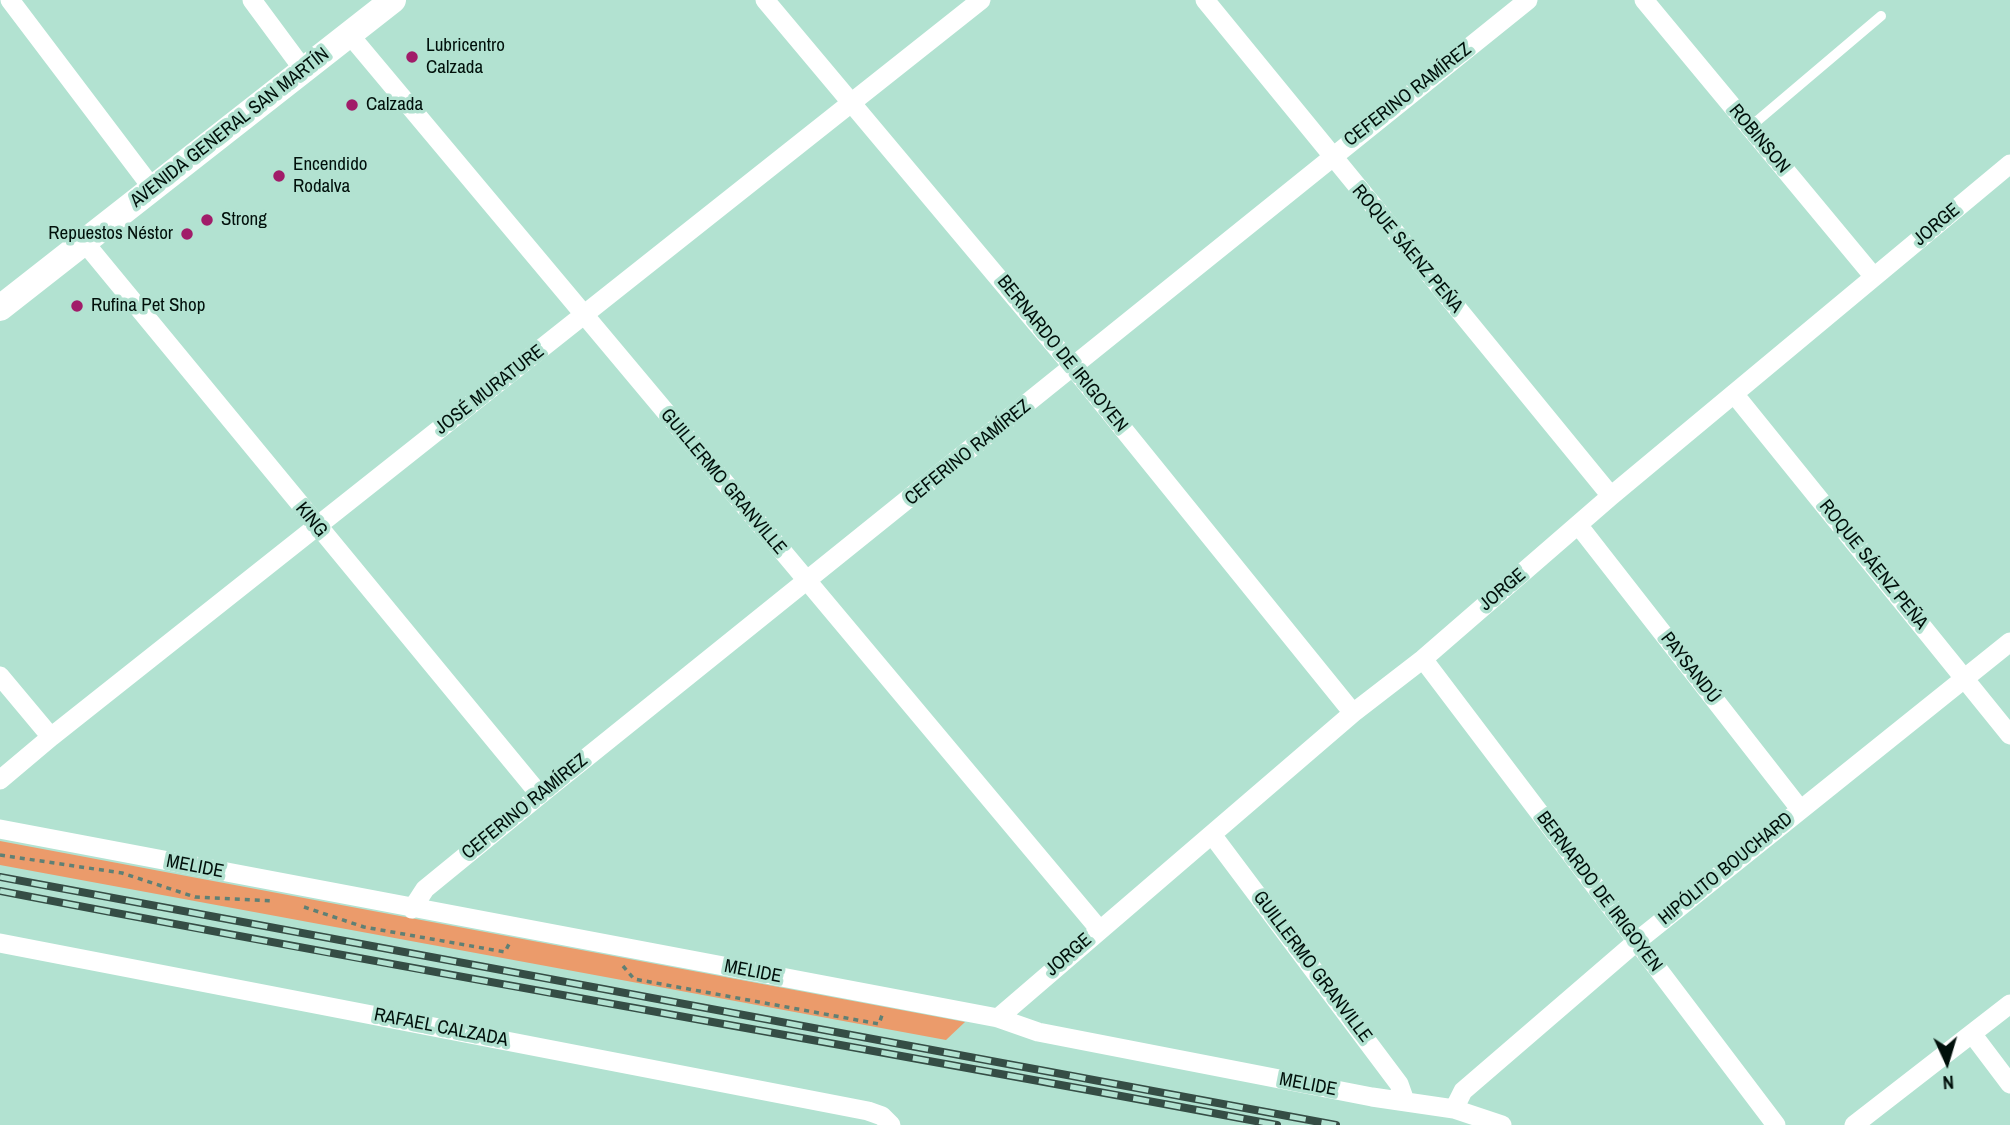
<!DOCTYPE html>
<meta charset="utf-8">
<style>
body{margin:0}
#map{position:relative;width:2010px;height:1125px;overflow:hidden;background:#b2e2d1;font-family:"Archivo Narrow",sans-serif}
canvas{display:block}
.north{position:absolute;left:1912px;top:1027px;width:70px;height:70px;-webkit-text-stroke:5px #b2e2d1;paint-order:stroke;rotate:176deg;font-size:19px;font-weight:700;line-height:28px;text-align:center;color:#01100b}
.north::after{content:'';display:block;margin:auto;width:24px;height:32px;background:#01100b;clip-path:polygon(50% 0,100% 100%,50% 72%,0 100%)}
</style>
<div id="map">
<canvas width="2010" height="1125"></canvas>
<div class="north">N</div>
</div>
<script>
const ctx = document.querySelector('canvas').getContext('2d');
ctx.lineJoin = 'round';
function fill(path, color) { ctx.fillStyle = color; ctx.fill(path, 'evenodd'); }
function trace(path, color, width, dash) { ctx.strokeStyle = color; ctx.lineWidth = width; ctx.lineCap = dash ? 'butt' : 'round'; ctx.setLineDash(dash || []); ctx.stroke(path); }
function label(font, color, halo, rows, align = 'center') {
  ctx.font = font + ' "Archivo Narrow",sans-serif'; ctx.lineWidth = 7; ctx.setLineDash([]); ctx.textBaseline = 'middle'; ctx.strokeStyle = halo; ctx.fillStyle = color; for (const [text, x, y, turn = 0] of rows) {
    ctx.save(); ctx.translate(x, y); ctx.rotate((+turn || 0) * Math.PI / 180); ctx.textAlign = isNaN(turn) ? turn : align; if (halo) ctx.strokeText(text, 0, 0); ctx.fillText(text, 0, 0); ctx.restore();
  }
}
fill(new Path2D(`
 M 0,841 L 965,1022 L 946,1040 L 0,865 Z`), '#eb9b6b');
trace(new Path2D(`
 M 0,855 L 122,873 L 195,897 L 273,901
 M 304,907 L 364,927 L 505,952 L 509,944
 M 623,966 L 634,979 L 879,1024 L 882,1015`), '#5f8075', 3.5, [5, 5]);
trace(new Path2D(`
 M 1750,127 L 1881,16`), '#fff', 10);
trace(new Path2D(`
 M 10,0 L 153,189
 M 252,0 L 303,69
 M 765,0 L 1073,367 L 1353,713
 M 1205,0 L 1611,496
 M 1644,0 L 1874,277
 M 349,34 L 1099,929
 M 85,243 L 540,795
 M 1735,395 L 2010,735
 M 1579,526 L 1800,809
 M 1423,659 L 1776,1125
 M 0,676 L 51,737
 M 0,780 L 51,737 L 981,0
 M 0,829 L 998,1018 L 1038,1032 L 1372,1097 L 1454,1109 L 1502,1125
 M 1213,836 L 1399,1084 L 1405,1101
 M 412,909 L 425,889 L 540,795 L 1528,0
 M 0,943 L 868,1111 L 882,1116 L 891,1125
 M 998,1018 L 1353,713 L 1423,659 L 1611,496 L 2010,164
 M 1973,1035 L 2010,1084
 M 1454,1109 L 1463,1091 L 1636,942 L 2010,642
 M 1854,1125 L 2010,1004`), '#fff', 19);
trace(new Path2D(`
 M 0,308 L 393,0`), '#fff', 26);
const rail = new Path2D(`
 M 0,877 L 1336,1125
 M 0,891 C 425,973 852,1045 1277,1125`);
trace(rail, '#354d45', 8);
trace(rail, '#b2e2d1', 5, [16]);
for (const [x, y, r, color] of [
 [412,57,7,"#a11c69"],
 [352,105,7,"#a11c69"],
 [279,176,7,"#a11c69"],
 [207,220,7,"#a11c69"],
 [187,234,7,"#a11c69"],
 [77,306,7,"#a11c69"]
]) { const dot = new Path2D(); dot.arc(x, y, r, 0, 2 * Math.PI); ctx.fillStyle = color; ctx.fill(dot); trace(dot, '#b2e2d1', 2.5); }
label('19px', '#01100b', '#b2e2d1', [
 ["Lubricentro",426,46],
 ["Calzada",426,68],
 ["Calzada",366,105],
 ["Encendido",293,165],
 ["Rodalva",293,187],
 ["Strong",221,220],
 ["Repuestos Néstor",173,234,"right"],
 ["Rufina Pet Shop",91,306]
], 'left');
label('19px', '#01100b', '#b2e2d1', [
 ["CEFERINO RAMÍREZ",1408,95,-38],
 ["AVENIDA GENERAL SAN MARTÍN",230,128,-38],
 ["ROBINSON",1759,139,50],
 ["JORGE",1937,225,-40],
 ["ROQUE SÁENZ PEÑA",1407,249,50],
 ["BERNARDO DE IRIGOYEN",1062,354,51],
 ["JOSÉ MURATURE",490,390,-38],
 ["CEFERINO RAMÍREZ",968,453,-39],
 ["GUILLERMO GRANVILLE",723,482,50],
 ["KING",311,520,51],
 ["ROQUE SÁENZ PEÑA",1873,565,51],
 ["JORGE",1503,590,-40],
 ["PAYSANDÚ",1690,668,52],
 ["CEFERINO RAMÍREZ",525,807,-39],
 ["MELIDE",195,867,11],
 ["HIPÓLITO BOUCHARD",1726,869,-39],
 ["BERNARDO DE IRIGOYEN",1599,892,53],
 ["JORGE",1069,955,-41],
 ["GUILLERMO GRANVILLE",1312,967,53],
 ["MELIDE",753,972,11],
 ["RAFAEL CALZADA",441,1028,11],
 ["MELIDE",1308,1085,11]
]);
</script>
